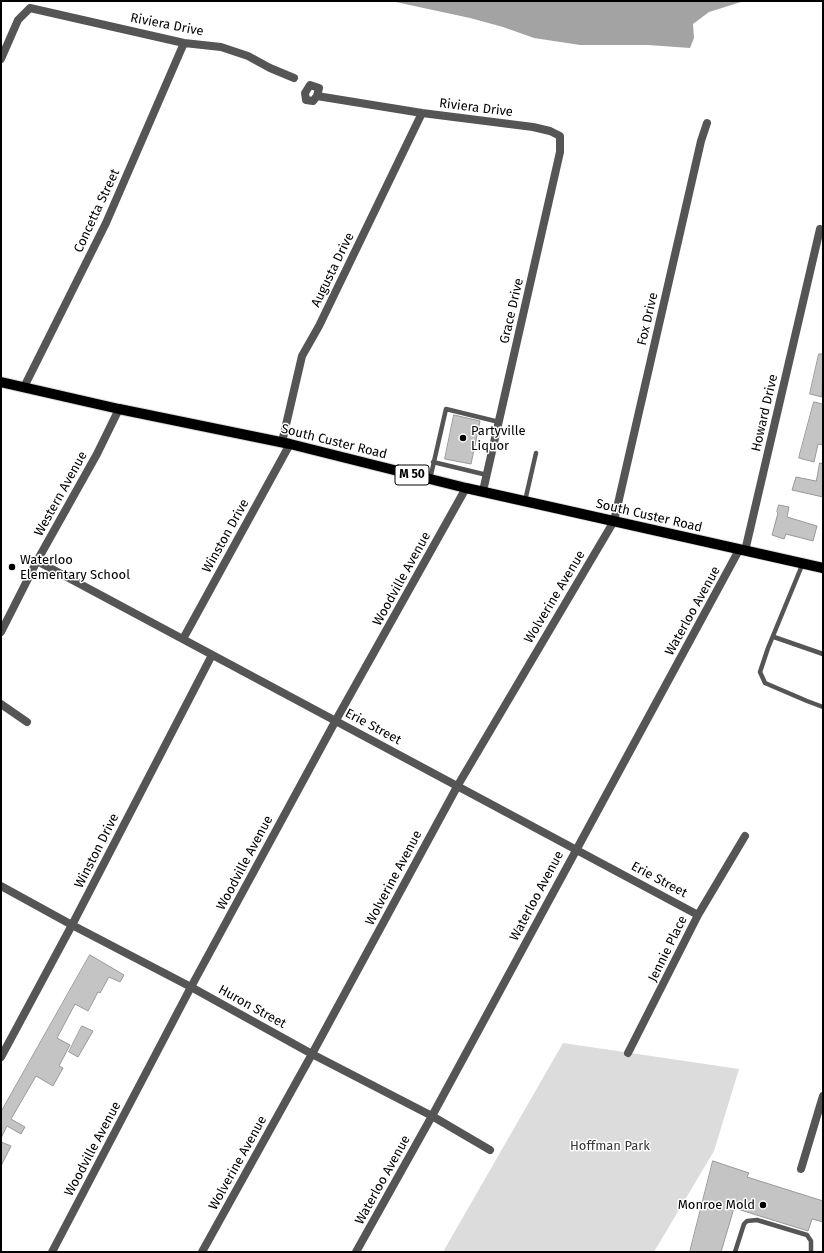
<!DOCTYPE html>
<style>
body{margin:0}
#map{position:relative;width:824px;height:1253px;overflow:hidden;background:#fff;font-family:"Fira Sans",sans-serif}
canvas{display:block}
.frame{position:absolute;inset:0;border:2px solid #000;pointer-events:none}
</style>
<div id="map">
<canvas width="824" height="1253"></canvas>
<div class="frame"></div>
</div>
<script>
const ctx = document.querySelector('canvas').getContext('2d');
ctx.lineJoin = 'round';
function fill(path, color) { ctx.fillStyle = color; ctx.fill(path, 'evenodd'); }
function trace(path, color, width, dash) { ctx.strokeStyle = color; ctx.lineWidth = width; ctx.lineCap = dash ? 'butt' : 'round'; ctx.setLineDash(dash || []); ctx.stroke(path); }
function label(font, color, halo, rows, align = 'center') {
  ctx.font = font + ' "Fira Sans",sans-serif'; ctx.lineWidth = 3; ctx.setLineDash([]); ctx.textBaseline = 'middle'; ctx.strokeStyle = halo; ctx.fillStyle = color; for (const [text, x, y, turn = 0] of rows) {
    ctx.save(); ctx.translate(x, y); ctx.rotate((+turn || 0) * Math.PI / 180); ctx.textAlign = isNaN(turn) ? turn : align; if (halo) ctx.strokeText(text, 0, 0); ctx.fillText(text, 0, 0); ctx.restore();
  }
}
fill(new Path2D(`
 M 563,1043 L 739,1069 L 714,1151 L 654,1252 L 443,1252 Z`), '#dcdcdc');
fill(new Path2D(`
 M 391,1 L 748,1 L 741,2 L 709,12 L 693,24 L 694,38 L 690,48 L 648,45 L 580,45 L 534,38 L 503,27 L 470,18 Z`), '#a3a3a3');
const building = new Path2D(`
 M 819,354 L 823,354 L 822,397 L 810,394 Z
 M 814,402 L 823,404 L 823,445 L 818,444 L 814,462 L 799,458 Z
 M 454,415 L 480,421 L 471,464 L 445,459 Z
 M 820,463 L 823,464 L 823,497 L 792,490 L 796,477 L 816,481 Z
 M 779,505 L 789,507 L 787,517 L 817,526 L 813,541 L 786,534 L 784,539 L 772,535 L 778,513 L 777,512 Z
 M 90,955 L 124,975 L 120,982 L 109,977 L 100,993 L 98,992 L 88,1011 L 75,1004 L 57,1038 L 70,1045 L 59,1066 L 63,1068 L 53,1086 L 36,1076 L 11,1119 L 25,1127 L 21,1134 L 7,1126 L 1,1138 L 1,1112 Z
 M 82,1026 L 93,1031 L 78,1057 L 69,1052 Z
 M 1,1142 L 11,1146 L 1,1166 Z
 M 713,1161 L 749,1173 L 747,1177 L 823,1201 L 823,1222 L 812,1219 L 808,1231 L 734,1208 L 721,1252 L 690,1252 Z`);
fill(building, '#c4c4c4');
trace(building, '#999', 1);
const primary = new Path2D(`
 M 1,382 L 119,409 L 290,444 L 466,488 L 823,568`);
trace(primary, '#dbdbdb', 12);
trace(new Path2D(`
 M 433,462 L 487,475
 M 430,479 L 446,409 L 499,422
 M 525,501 L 536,453
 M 803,563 L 768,648 L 760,672 L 765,683 L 807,701 L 823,707
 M 774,637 L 823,654
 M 735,1252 L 744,1224 L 747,1221 L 757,1220 L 807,1235 L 811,1241 L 811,1252`), '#555', 4.5);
trace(new Path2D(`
 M 1,59 L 18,20 L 30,8 L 184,43 L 221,47 L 248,56 L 270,68 L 294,78
 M 317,96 L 313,101 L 306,100 L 305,93 L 310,85 L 319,88 L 317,96 L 422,113 L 533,127 L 550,131 L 560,136 L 560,152 L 483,491
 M 24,387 L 106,223 L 184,43
 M 282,442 L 302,356 L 319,326 L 422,113
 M 745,551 L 820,229
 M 37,561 L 698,915
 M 1,632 L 37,561 L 97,454 L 119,409
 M 183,639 L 290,444
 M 1,704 L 27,722
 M 1,886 L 72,925 L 191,987 L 312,1054 L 432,1116 L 490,1150
 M 628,1053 L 698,915 L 745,836
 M 1,1057 L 72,925 L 212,655
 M 801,1169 L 823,1096
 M 52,1252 L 191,987 L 336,720 L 466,488
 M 202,1252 L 312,1054 L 458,785 L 614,521 L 701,141 L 707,123
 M 356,1252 L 432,1116 L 739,550`), '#555', 8);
trace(primary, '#000', 10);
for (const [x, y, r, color] of [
 [463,438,4,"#000"],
 [12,567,4,"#000"],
 [763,1205,4,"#000"]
]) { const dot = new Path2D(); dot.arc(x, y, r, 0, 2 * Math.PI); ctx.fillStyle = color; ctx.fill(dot); trace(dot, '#fff', 1.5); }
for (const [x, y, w] of [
 [412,475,34]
]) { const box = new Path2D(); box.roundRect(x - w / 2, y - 10, w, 20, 3); ctx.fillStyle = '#fff'; ctx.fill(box); trace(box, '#000', 1); }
label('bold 12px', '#000', null, [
 ["M 50",412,475]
]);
label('13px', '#000', '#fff', [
 ["Riviera Drive",167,25,11],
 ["Riviera Drive",476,108,7],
 ["Concetta Street",97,211,-65],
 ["Augusta Drive",333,270,-64],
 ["Grace Drive",512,311,-77],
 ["Fox Drive",648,319,-77],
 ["Howard Drive",765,413,-77],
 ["South Custer Road",334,442,14],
 ["Western Avenue",61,494,-61],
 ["South Custer Road",649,516,13],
 ["Winston Drive",226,536,-61],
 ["Woodville Avenue",402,579,-61],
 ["Wolverine Avenue",555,597,-59],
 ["Waterloo Avenue",693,611,-61],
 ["Erie Street",373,727,28],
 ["Winston Drive",97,851,-63],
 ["Woodville Avenue",245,863,-62],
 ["Wolverine Avenue",394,878,-62],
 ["Erie Street",659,880,28],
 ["Waterloo Avenue",537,896,-62],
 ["Jennie Place",668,949,-64],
 ["Huron Street",252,1007,29],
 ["Woodville Avenue",93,1149,-62],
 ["Wolverine Avenue",238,1163,-61],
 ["Waterloo Avenue",383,1180,-61]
]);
label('13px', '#000', '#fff', [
 ["Partyville",471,431],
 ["Liquor",471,446],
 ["Waterloo",20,560],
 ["Elementary School",20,575],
 ["Monroe Mold",755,1205,"right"]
], 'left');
label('13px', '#333', '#fff', [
 ["Hoffman Park",610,1146]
]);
</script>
